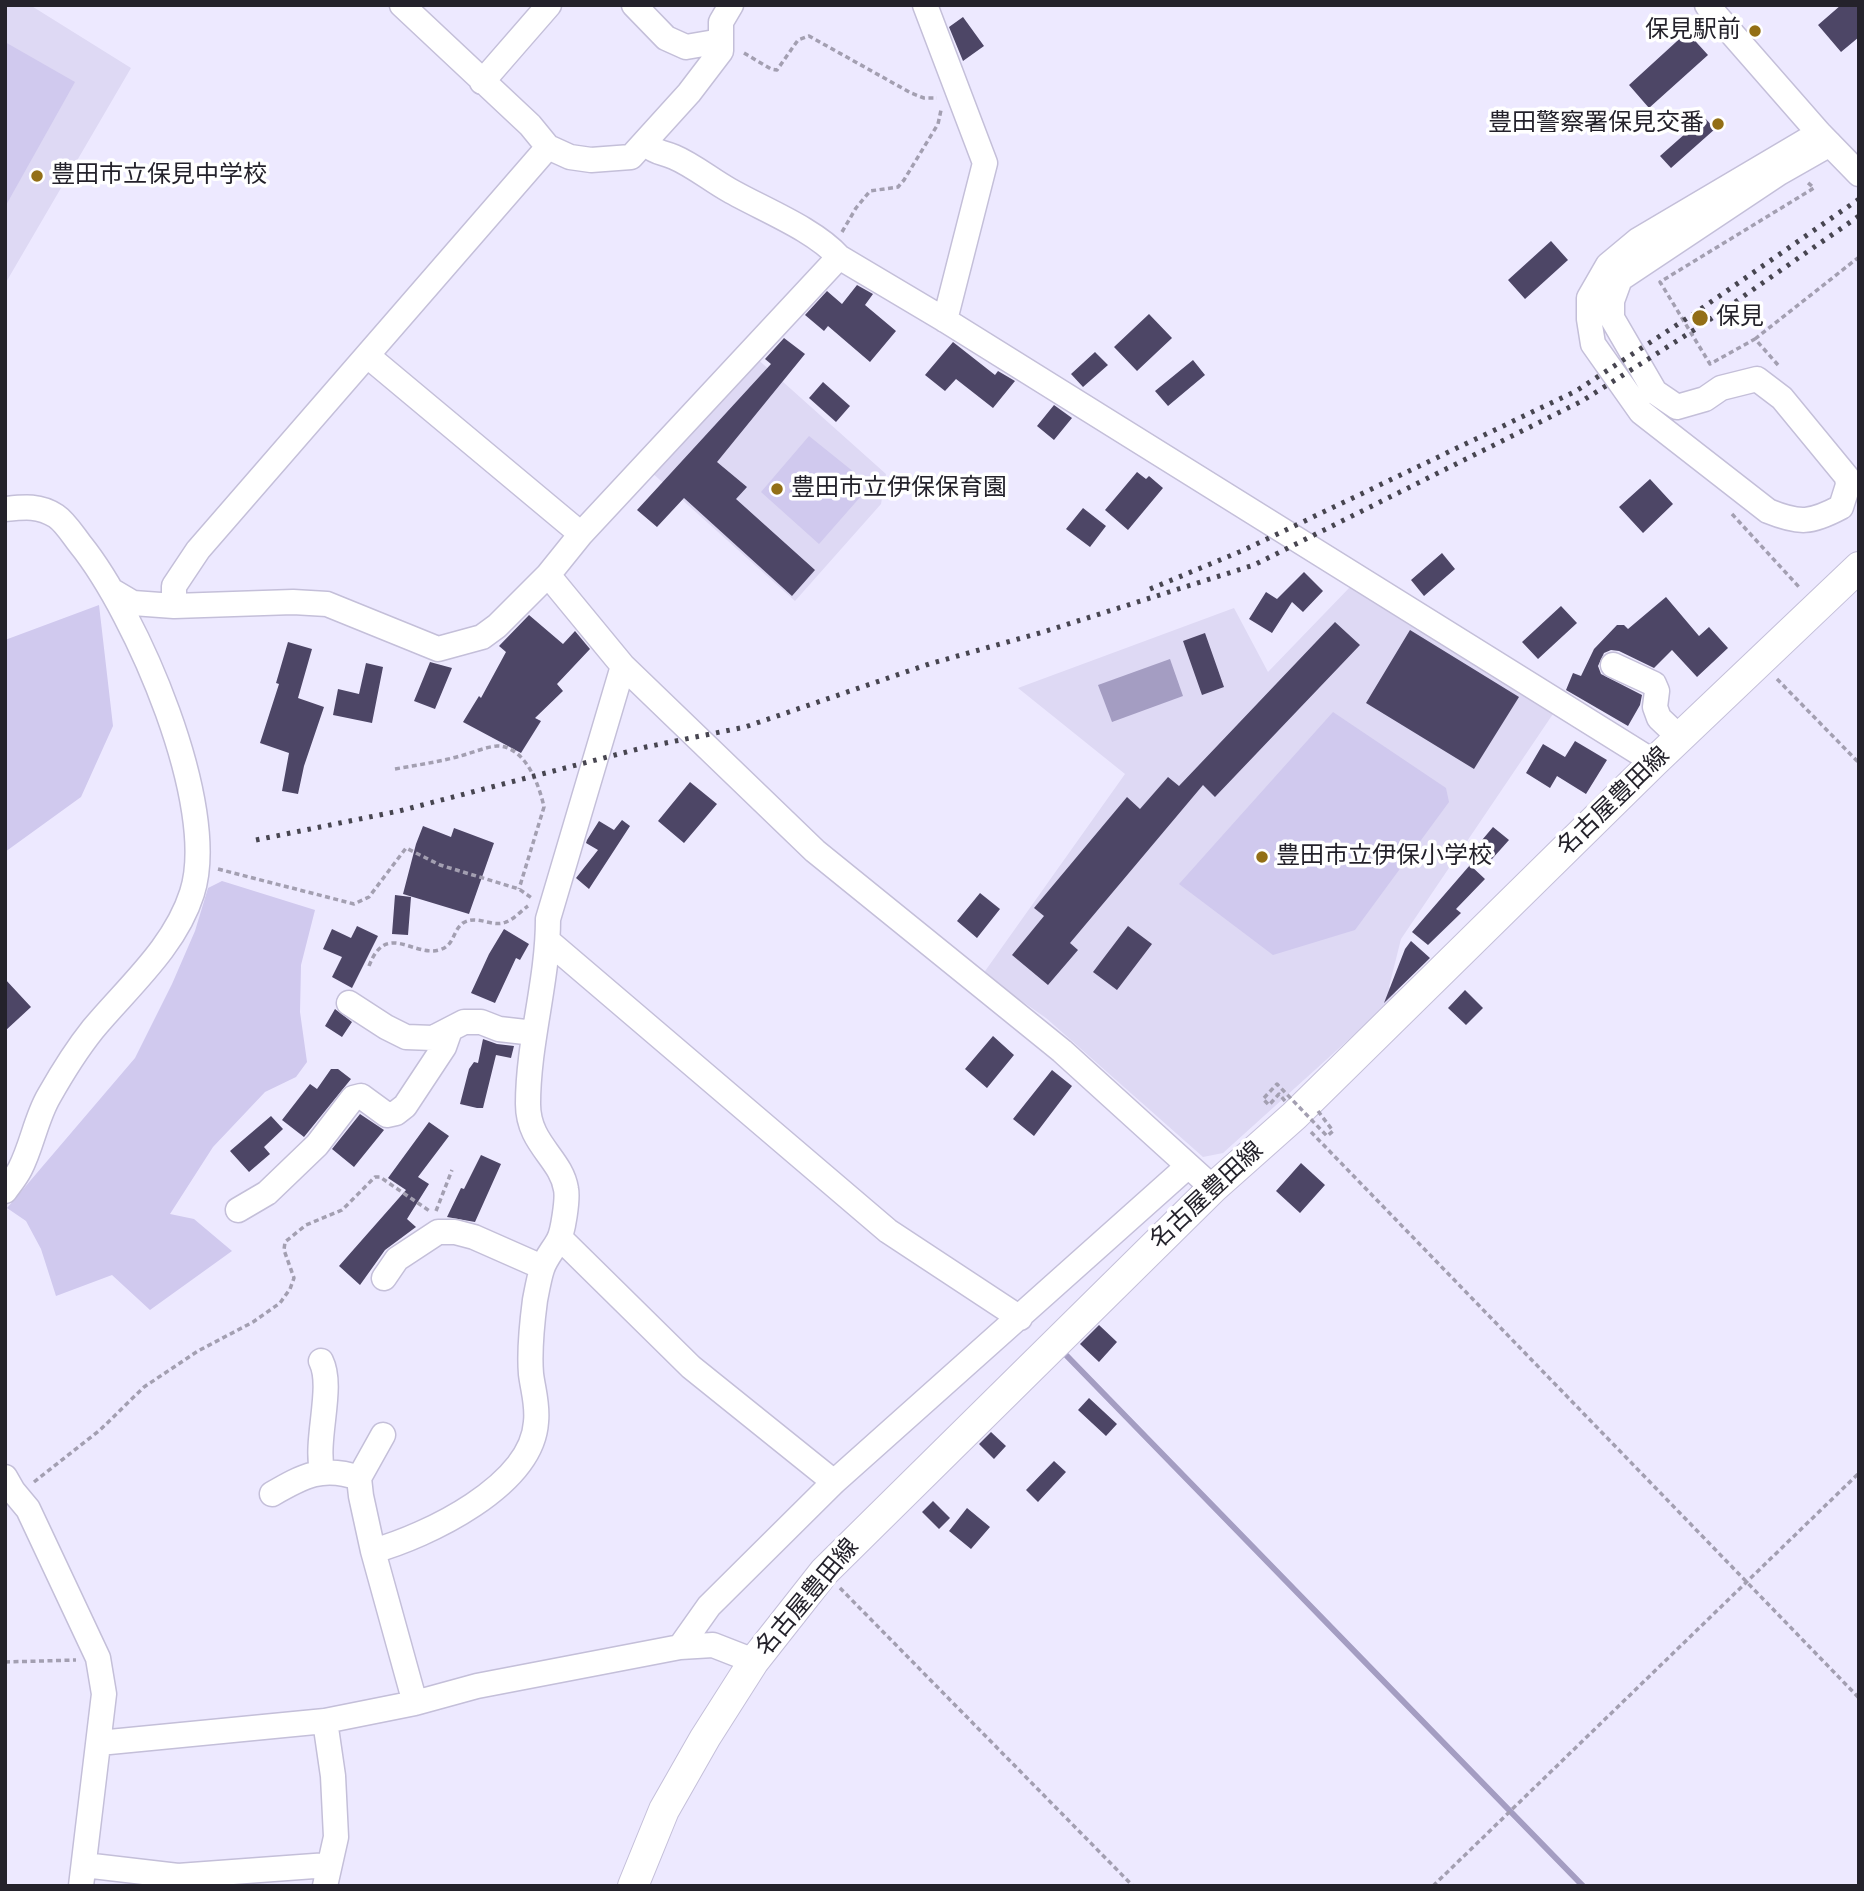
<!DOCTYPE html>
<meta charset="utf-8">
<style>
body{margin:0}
#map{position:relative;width:1864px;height:1891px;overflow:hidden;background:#ede9ff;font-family:Signika,sans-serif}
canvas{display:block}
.frame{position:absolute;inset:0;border:7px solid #24222b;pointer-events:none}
</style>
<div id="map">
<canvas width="1864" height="1891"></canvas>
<div class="frame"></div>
</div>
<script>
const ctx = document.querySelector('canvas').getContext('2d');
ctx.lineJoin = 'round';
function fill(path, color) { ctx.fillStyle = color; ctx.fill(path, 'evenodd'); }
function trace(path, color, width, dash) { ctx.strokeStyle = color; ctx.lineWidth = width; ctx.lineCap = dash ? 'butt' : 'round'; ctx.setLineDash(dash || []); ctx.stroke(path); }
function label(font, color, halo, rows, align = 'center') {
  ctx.font = font + ' Signika,"Noto Sans JP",sans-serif'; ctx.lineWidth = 7; ctx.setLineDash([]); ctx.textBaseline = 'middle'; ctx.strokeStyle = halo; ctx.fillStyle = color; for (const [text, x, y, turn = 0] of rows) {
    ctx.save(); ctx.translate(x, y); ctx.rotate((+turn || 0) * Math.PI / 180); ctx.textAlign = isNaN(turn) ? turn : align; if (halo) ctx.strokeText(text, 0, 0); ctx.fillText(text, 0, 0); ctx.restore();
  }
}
fill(new Path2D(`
 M 5,5 L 30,5 L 131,68 L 5,284 Z
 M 754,356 L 886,474 L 881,504 L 795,601 L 650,471 Z
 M 1351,586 L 1557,708 L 1401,939 L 1389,987 L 1398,995 L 1223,1153 L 1203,1157 L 1046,1018 L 983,974 L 1125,774 L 1018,688 L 1234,608 L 1268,672 Z`), '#ded9f4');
fill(new Path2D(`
 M 5,42 L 75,82 L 5,207 Z
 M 809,436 L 865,481 L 862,495 L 819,544 L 761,492 Z
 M 99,605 L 113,726 L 81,797 L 5,852 L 5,640 Z
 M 1333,712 L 1446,788 L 1449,802 L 1355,930 L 1273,955 L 1179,884 Z
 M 222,881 L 315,910 L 301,965 L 300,1012 L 307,1062 L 296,1077 L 265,1092 L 213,1147 L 170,1214 L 194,1219 L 232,1251 L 150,1310 L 112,1275 L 56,1296 L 41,1249 L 26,1221 L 7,1208 L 135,1058 L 172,984 L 195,931 L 208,888 Z`), '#d0c9ee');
fill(new Path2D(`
 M 1170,659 L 1183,696 L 1112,722 L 1098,685 Z`), '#a49dc2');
trace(new Path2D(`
 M 1065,1354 L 1583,1886`), '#a49dc2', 6);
fill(new Path2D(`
 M 1841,5 L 1859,5 L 1859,37 L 1841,52 L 1818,25 Z
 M 963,17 L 984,46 L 963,61 L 949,27 Z
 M 1687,32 L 1708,55 L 1649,108 L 1629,85 Z
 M 1704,117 L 1715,129 L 1671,168 L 1660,156 Z
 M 1551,241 L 1568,260 L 1525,299 L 1508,280 Z
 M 857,285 L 873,294 L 865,305 L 896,331 L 870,362 L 828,326 L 824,331 L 805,315 L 827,291 L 842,304 Z
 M 1149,314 L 1172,338 L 1137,371 L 1114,347 Z
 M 784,338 L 805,354 L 717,462 L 747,487 L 736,499 L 815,570 L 792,596 L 684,498 L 657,527 L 637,510 L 771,364 L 765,359 Z
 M 953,342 L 995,375 L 998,371 L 1015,381 L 993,408 L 956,379 L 945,391 L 925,375 Z
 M 1095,352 L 1108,365 L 1083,387 L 1071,374 Z
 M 1193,360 L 1205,375 L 1168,406 L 1155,391 Z
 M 823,382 L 850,406 L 836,422 L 809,398 Z
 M 1054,405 L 1072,418 L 1054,440 L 1037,426 Z
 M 1137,472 L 1146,479 L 1149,476 L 1163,488 L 1128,530 L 1105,510 Z
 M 1650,479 L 1673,504 L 1643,533 L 1619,507 Z
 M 1083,508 L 1106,526 L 1090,547 L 1066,529 Z
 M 1442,553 L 1455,569 L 1424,596 L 1411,580 Z
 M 1304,572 L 1323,591 L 1303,612 L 1292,602 L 1272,633 L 1249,619 L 1266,592 L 1277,599 Z
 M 1666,597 L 1699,636 L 1709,627 L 1728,648 L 1697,677 L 1672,650 L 1654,668 L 1619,651 L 1611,650 L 1604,653 L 1598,666 L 1601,674 L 1642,695 L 1640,705 L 1628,726 L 1566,690 L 1573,673 L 1581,676 L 1594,649 L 1617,625 L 1624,625 L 1628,629 Z
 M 1561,606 L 1577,623 L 1538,659 L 1522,642 Z
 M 529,615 L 563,644 L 575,631 L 590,649 L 557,684 L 563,691 L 535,718 L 541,721 L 521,753 L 463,722 L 479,696 L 481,698 L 506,652 L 499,646 Z
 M 1335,622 L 1360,645 L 1215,797 L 1203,785 L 1070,943 L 1078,950 L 1048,985 L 1012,955 L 1044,916 L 1034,908 L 1127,797 L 1140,809 L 1168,777 L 1179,786 Z
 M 1410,630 L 1519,697 L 1474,769 L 1366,703 Z
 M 1205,633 L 1224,687 L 1202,695 L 1183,641 Z
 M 288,642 L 312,649 L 298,698 L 324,707 L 304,766 L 298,794 L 282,791 L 289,753 L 260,743 L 279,684 L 276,683 Z
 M 430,662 L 452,668 L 435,709 L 414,701 Z
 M 366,663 L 383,667 L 372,723 L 333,715 L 338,689 L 359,694 Z
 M 1575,741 L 1607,760 L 1586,794 L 1557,776 L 1550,788 L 1526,773 L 1543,744 L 1565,757 Z
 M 690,782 L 717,804 L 684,843 L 658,821 Z
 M 622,820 L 630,826 L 589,889 L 576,878 L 598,850 L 586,843 L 587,840 L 599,821 L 614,830 Z
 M 423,826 L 451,837 L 454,828 L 494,843 L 469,914 L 403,894 L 416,844 Z
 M 1493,827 L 1509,840 L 1492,859 L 1477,846 Z
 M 1470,865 L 1485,879 L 1456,909 L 1461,913 L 1428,945 L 1412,932 Z
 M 980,893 L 1000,909 L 977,938 L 957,921 Z
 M 395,895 L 411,897 L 408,935 L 392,934 Z
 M 357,926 L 378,936 L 352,988 L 332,977 L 342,957 L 323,949 L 332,929 L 351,938 Z
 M 1128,926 L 1152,944 L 1117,990 L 1093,972 Z
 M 504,929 L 529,944 L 520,960 L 516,958 L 495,1003 L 471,993 L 489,954 Z
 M 1411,941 L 1430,958 L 1384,1003 L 1405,949 Z
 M 5,979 L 31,1007 L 5,1031 Z
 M 1465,990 L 1483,1008 L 1466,1025 L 1448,1008 Z
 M 335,1009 L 352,1022 L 342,1037 L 325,1026 Z
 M 993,1036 L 1014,1055 L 987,1088 L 965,1069 Z
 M 483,1039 L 497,1044 L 514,1046 L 511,1058 L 496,1055 L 483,1108 L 477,1108 L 460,1104 L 469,1069 L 474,1062 L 478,1063 Z
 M 331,1069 L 338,1069 L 351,1079 L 304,1137 L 282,1120 L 310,1084 L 317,1089 Z
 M 1052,1070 L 1072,1086 L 1034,1136 L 1013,1119 Z
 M 360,1114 L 384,1130 L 354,1167 L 332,1149 Z
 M 271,1116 L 283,1129 L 264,1147 L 270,1154 L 249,1172 L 230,1151 Z
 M 429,1122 L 449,1136 L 418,1177 L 429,1184 L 407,1219 L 416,1227 L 385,1250 L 360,1285 L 339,1266 L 406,1190 L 388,1178 Z
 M 481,1155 L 501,1164 L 475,1222 L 447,1217 L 461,1188 L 464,1189 Z
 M 1301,1163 L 1325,1185 L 1300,1213 L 1276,1191 Z
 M 1099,1325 L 1117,1342 L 1099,1362 L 1080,1344 Z
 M 1089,1398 L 1117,1424 L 1106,1436 L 1078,1410 Z
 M 991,1432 L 1006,1446 L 994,1459 L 979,1444 Z
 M 1054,1461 L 1066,1472 L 1038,1502 L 1026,1490 Z
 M 933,1501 L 950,1518 L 939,1529 L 922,1512 Z
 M 967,1508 L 990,1527 L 971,1549 L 949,1531 Z`), '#4d4666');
const minor = new Path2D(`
 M 402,5 L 530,125 L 548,147 L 570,157 L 591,160 L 631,157 L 689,93 L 721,51 L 721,22 L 731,5
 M 634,5 L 666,38 L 686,47 L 721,41
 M 925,5 L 985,163 L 945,320
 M 1707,5 L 1819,133 L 1859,174
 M 482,82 L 549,5
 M 1819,133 L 1638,240 L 1608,265 L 1589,298 L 1589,319 L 1593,344 L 1641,412 L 1768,511 C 1800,524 1811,523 1841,507 L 1848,485 L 1847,477 L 1782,398 L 1757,379 L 1721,388 L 1705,399 L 1677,407 L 1655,392 L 1612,318 L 1612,301 L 1620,279 L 1779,173 L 1830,144
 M 645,144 C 658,154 660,151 674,157 C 693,165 711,180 729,190 C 762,209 814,229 839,257 L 945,320 L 1654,762
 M 369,357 L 581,534
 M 5,509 C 24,507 39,505 56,516 C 65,522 73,535 80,544 C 136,613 220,806 192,893 C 175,947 128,987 93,1029 C 77,1049 62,1073 49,1096 C 36,1118 32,1146 20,1169 C 16,1177 10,1184 5,1191
 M 548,575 L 623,666 L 815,851 L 1062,1051 L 1213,1188
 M 111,590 L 133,603 L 174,606 L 293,602 L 327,604 L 438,649 L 482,637 L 497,626 L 548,575 L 581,534 L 839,257
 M 174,606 L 174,586 L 198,550 L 548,147
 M 1613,665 L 1654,684 L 1657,691 L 1655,707 L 1659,718 L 1680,738
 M 548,941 L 888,1231 L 1020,1318
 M 349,1003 L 386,1027 L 406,1037 L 433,1038 L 464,1022 L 481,1022 L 499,1029 L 534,1033
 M 238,1210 L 267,1193 L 317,1145 L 353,1098 L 361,1096 L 387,1115 L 396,1113 L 405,1106 L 444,1047 L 450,1030
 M 560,1238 L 691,1367 L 834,1482
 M 384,1278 L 397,1259 L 438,1232 L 455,1232 L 474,1237 L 542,1267
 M 321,1361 C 334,1387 315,1438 322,1471
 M 5,1477 L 13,1491 L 28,1509 L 98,1658 L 104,1694 L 81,1886
 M 272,1494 C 303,1476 323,1465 359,1478
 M 373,1551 L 361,1496 L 359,1478 L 383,1435
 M 680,1647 L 709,1606 L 834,1482 L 1187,1167
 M 415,1703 L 373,1551 C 427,1536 532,1486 536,1422 C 538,1405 533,1390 531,1374 C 529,1350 532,1323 535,1300 C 537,1290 539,1278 542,1269 C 545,1259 553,1250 558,1241 C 563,1233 568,1199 566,1189 C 561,1158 528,1144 528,1104 C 528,1042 548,981 548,919 L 623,666
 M 99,1743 L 325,1721 L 415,1703 L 477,1686 L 680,1647 L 713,1645 L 754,1661
 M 84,1865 L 178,1876 L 328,1865
 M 325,1886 L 336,1837 L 333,1776 L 325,1721`);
const major = new Path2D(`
 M 633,1886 L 664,1810 L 705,1738 L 754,1661 L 824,1572 L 1213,1188 L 1294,1116 L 1654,762 L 1859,567`);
trace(minor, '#c4bfd9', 27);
trace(major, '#c4bfd9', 32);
trace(new Path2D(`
 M 744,53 L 771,69 L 777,70 L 798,40 L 809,36 L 911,93 L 924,98 L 937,98
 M 842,232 L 856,208 L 870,191 L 898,187 L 904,180 L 938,124 L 941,110
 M 1755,339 L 1859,257
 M 1778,365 L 1755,339 L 1710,364 L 1660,282 L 1814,188 L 1806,181
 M 1732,514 L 1799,587
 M 1777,679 L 1859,763
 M 395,769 C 417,765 439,762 460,756 C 472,753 485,747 497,746 C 525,746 539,784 544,807 L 519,889
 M 218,869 L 354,904 L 369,897 L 406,848 L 440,865 L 519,889 L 533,899
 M 369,966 C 386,921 413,957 439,950 C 455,946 452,931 463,923 C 477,914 492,928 506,922 C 514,919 521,911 528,906
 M 1311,1132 L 1859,1698
 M 436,1211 L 452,1170
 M 34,1482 L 100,1430 L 144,1387 L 198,1351 L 253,1322 L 280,1303 L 290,1289 L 294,1278 L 284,1250 L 285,1242 L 306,1225 L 342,1210 L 375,1177 L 380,1177 L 431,1212
 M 840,1588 L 1133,1886
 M 5,1662 L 76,1660
 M 1433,1886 L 1859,1473`), '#a39fb1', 3.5, [5, 3.5]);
trace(minor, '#fff', 24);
trace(major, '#fff', 30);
trace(new Path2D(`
 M 1150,589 L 1244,550 L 1576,391 L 1695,313 L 1859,199
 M 256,840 L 399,811 L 646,747 L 745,727 L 929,664 L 1043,632 L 1254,565 L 1582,401 L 1702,325 L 1859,216`), '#474550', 5, [3.5, 7]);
trace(new Path2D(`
 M 1285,1101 L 1279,1094 L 1269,1105 L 1263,1099 L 1277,1084 L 1327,1136 L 1333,1131 L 1318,1111`), '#a39fb1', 3.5, [5, 3.5]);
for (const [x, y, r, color] of [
 [1755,31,7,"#936f16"],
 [1718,124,7,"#936f16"],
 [37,176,7,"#936f16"],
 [1700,318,9,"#936f16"],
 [777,489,7,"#936f16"],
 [1262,857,7,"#936f16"]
]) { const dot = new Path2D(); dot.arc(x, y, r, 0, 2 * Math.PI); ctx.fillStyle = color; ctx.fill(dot); trace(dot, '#fff', 2.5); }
label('24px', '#24222b', '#fff', [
 ["保見駅前",1741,31,"right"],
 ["豊田警察署保見交番",1704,124,"right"],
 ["豊田市立保見中学校",51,176],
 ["保見",1716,318],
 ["豊田市立伊保保育園",791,489],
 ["豊田市立伊保小学校",1276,857]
], 'left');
label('24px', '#24222b', '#fff', [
 ["名古屋豊田線",1614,802,-44],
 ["名古屋豊田線",1207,1196,-43],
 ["名古屋豊田線",808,1598,-50]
]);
</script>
